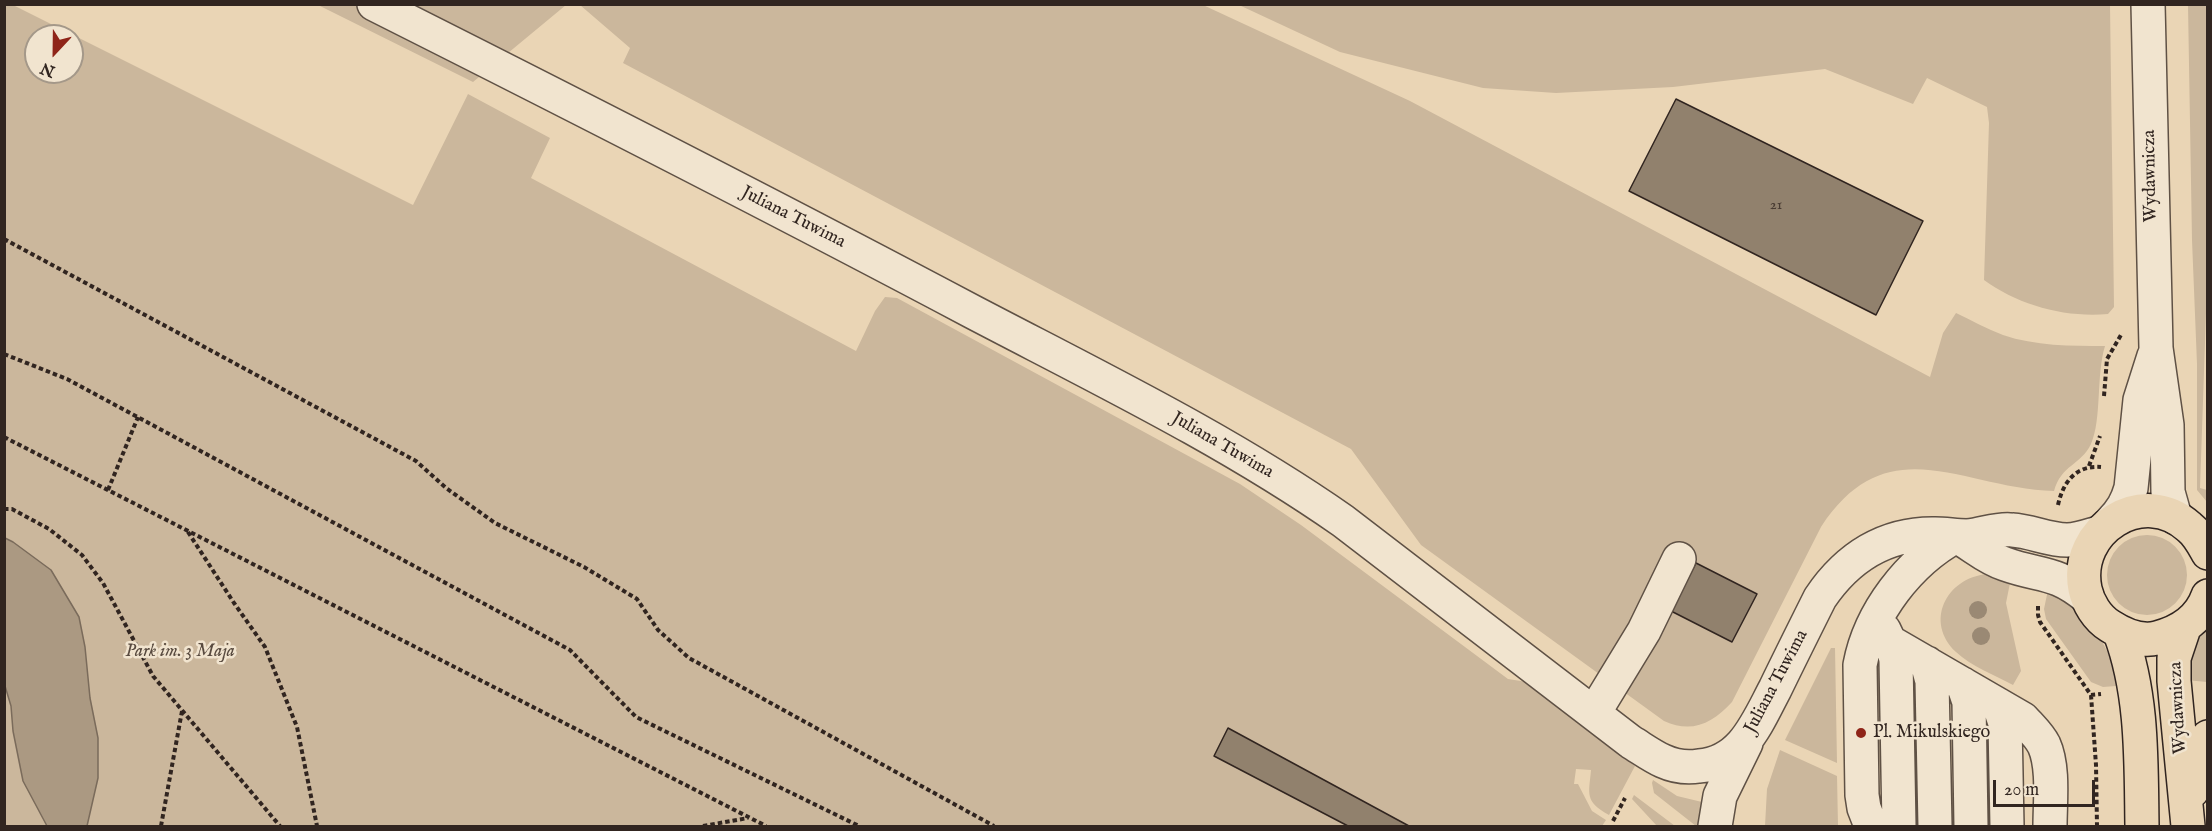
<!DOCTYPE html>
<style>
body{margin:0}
#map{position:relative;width:2212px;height:831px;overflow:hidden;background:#ead5b5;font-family:"IM FELL English",serif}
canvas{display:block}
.frame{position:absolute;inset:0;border:6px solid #312520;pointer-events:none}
.north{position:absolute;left:24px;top:24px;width:60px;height:60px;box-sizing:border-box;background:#f1e4cf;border:2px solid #a49889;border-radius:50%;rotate:202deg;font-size:16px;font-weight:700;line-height:24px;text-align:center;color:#312520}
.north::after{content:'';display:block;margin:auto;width:21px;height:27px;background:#8f2418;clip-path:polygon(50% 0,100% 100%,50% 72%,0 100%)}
.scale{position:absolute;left:1993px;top:780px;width:102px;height:27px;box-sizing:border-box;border:3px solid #312520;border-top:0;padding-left:8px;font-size:18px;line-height:21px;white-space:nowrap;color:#312520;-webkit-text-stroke:4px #f1e4cf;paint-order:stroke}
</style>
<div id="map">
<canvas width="2212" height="831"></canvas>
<div class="frame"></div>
<div class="north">N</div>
<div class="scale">20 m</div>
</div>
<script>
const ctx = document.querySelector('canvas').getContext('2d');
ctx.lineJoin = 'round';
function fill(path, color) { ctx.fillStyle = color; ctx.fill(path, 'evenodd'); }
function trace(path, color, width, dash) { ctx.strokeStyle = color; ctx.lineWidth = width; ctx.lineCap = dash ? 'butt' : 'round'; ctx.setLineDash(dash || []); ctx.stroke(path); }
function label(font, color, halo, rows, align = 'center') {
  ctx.font = font + ' "IM FELL English",serif'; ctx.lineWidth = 5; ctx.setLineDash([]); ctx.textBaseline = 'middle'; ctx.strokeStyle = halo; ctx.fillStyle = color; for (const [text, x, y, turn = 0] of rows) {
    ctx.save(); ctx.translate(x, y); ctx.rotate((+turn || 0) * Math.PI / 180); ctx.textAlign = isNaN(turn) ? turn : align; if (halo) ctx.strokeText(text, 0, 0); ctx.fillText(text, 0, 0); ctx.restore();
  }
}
fill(new Path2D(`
 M 5,4 L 13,5 L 413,205 L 468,94 L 550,138 L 531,178 L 856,351 L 875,311 L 885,297 L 897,298 L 1240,484 L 1301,525 L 1508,679 L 1527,682 L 1635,766 L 1609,815 C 1584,801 1589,794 1591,770 L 1576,769 L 1574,784 L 1578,784 L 1592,811 L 1606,820 L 1602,826 L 5,826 ZM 36,36 L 72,36 L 72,72 L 36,72 Z
 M 318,5 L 566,5 L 473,82 Z
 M 580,5 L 1203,5 L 1410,101 L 1930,377 L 1943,333 L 1956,313 C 1971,320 1987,329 2003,335 C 2035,346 2071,346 2105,346 C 2096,375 2102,419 2091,444 C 2081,465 2061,465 2054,491 C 1963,489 1888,425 1821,527 L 1732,702 C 1713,723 1692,734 1664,721 L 1421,545 L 1351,449 L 623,63 L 630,48 Z
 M 1239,5 L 2110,5 L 2114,307 L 2108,314 C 2065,318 2018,305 1984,280 L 1989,123 L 1987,107 L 1927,78 L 1913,104 L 1825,69 L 1673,87 L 1556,93 L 1483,88 L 1340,52 Z
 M 2188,5 L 2208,5 L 2208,255 L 2200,488 L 2207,490 L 2207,502 L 2197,490 L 2197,364 L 2192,240 Z
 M2107 575a40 40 0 1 1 80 0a40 40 0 1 1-80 0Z
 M 1987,574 L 2011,578 L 2006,603 L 2021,671 L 2013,685 C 1994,675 1971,666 1956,652 C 1924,622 1946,578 1987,574 Z
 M 2049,585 L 2057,589 C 2085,619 2113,642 2116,686 L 2103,687 L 2091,682 L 2046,619 L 2044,609 Z
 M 2207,627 L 2207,682 L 2186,680 L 2191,644 Z
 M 1831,648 L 1835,648 L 1837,763 L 1785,740 Z
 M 1780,750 L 1837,776 L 1838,826 L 1765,826 L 1767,789 Z
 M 1653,780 L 1677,796 L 1702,802 L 1701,826 L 1696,826 L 1654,793 L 1652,783 Z
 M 1634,795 L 1675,826 L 1657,826 L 1632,799 Z`), '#cbb79c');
const water = new Path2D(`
 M 5,538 L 13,542 L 51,570 L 79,617 L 85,647 L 90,698 L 98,738 L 98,778 L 87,826 L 47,826 L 23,781 L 13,731 L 11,706 L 5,686 Z`);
fill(water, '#ab9982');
trace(water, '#7a6b5b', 1.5);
const building = new Path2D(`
 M 1676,99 L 1923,221 L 1876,315 L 1629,191 Z
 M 1696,563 L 1757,594 L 1732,642 L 1671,611 Z
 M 1228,728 L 1409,826 L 1348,826 L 1214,756 Z`);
fill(building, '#91816d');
trace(building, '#312520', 1.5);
const minor = new Path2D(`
 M 374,4 C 575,105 775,207 973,312 C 1099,378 1227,440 1343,521 L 1631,742 C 1641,748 1652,756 1663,761 C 1674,766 1687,768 1699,766 C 1742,763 1757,723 1775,689 C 1790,658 1805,628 1820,598 C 1847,558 1885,533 1935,534 C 1946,534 1956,536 1967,536 C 1982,535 1997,528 2012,530 C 2031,531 2048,540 2067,540 C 2077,540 2088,536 2098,533
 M 2148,4 L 2156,348 L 2167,425 L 2168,492 L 2175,517
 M 2111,522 C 2122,511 2127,502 2131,488 L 2140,400 L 2154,356
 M 1956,536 C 1973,545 1986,558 2005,564 C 2041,577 2054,570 2087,597
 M 1884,630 L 1894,651 L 1896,660 L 1899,826
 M 1890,642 L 2023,719 C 2030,727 2039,735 2044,745 C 2054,767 2050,802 2050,826
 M 1927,663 L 1932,681 L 1935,826
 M 1963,684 L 1969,702 L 1971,826
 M 1999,705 L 2005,723 L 2007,826
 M 1594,713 L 1644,631 L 1679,559
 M 1715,826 L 1720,796 L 1746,743
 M 1871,826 L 1864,808 L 1862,795 L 1860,665 C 1870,612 1909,562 1956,536`);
const major = new Path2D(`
 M 2208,553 C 2203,544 2198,534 2189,527 C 2143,485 2073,530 2085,589 C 2088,603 2097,618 2110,626 C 2124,635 2141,642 2157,638 C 2180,632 2200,619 2208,596
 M 2184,628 L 2174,658 L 2174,681 L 2188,826
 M 2120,633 C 2143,694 2141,762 2142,826
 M 2192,791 L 2208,737`);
trace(minor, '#5f5145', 36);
trace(major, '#312520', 36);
trace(new Path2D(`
 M 4,239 L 416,461 L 446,488 L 495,523 L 584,567 L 637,599 L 658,630 L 689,658 L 994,826
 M 4,354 L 67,379 L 570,650 L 636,717 L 859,826
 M 2104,396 L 2107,359 L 2121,335
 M 4,437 L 766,826
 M 2089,466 L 2100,436
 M 108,490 L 138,417
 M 2058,505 C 2063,482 2076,465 2101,467
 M 4,509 L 12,509 L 49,529 L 82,555 L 103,583 L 153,676 L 280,826
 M 188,532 L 234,603 L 265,647 L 297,727 L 317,826
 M 2038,606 L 2038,615 L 2040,622 L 2091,695 L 2101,694
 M 2091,695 L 2096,765 L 2097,826
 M 1613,821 L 1625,798
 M 161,826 L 182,711
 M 703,826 L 748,818`), '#312520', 4, [4.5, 3]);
trace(minor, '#f1e4cf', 33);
trace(major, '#ead5b5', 33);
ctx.fillStyle = '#9a8974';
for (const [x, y] of [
 [1978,610],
 [1981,636]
]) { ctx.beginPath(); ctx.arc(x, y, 9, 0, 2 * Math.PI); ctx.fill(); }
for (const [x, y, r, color] of [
 [1861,733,6,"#8f2418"]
]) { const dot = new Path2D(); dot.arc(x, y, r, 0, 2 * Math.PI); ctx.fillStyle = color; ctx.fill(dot); trace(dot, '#f1e4cf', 2); }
label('15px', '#493c33', null, [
 ["21",1776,206]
]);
label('18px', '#312520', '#f1e4cf', [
 ["Wydawnicza",2151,176,-91],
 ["Juliana Tuwima",793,218,27],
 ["Juliana Tuwima",1222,446,30],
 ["Juliana Tuwima",1777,682,-62],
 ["Wydawnicza",2179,708,-93]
]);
label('italic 18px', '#584a3f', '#f1e4cf', [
 ["Park im. 3 Maja",180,652]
]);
label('18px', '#312520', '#f1e4cf', [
 ["Pl. Mikulskiego",1873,733]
], 'left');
</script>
